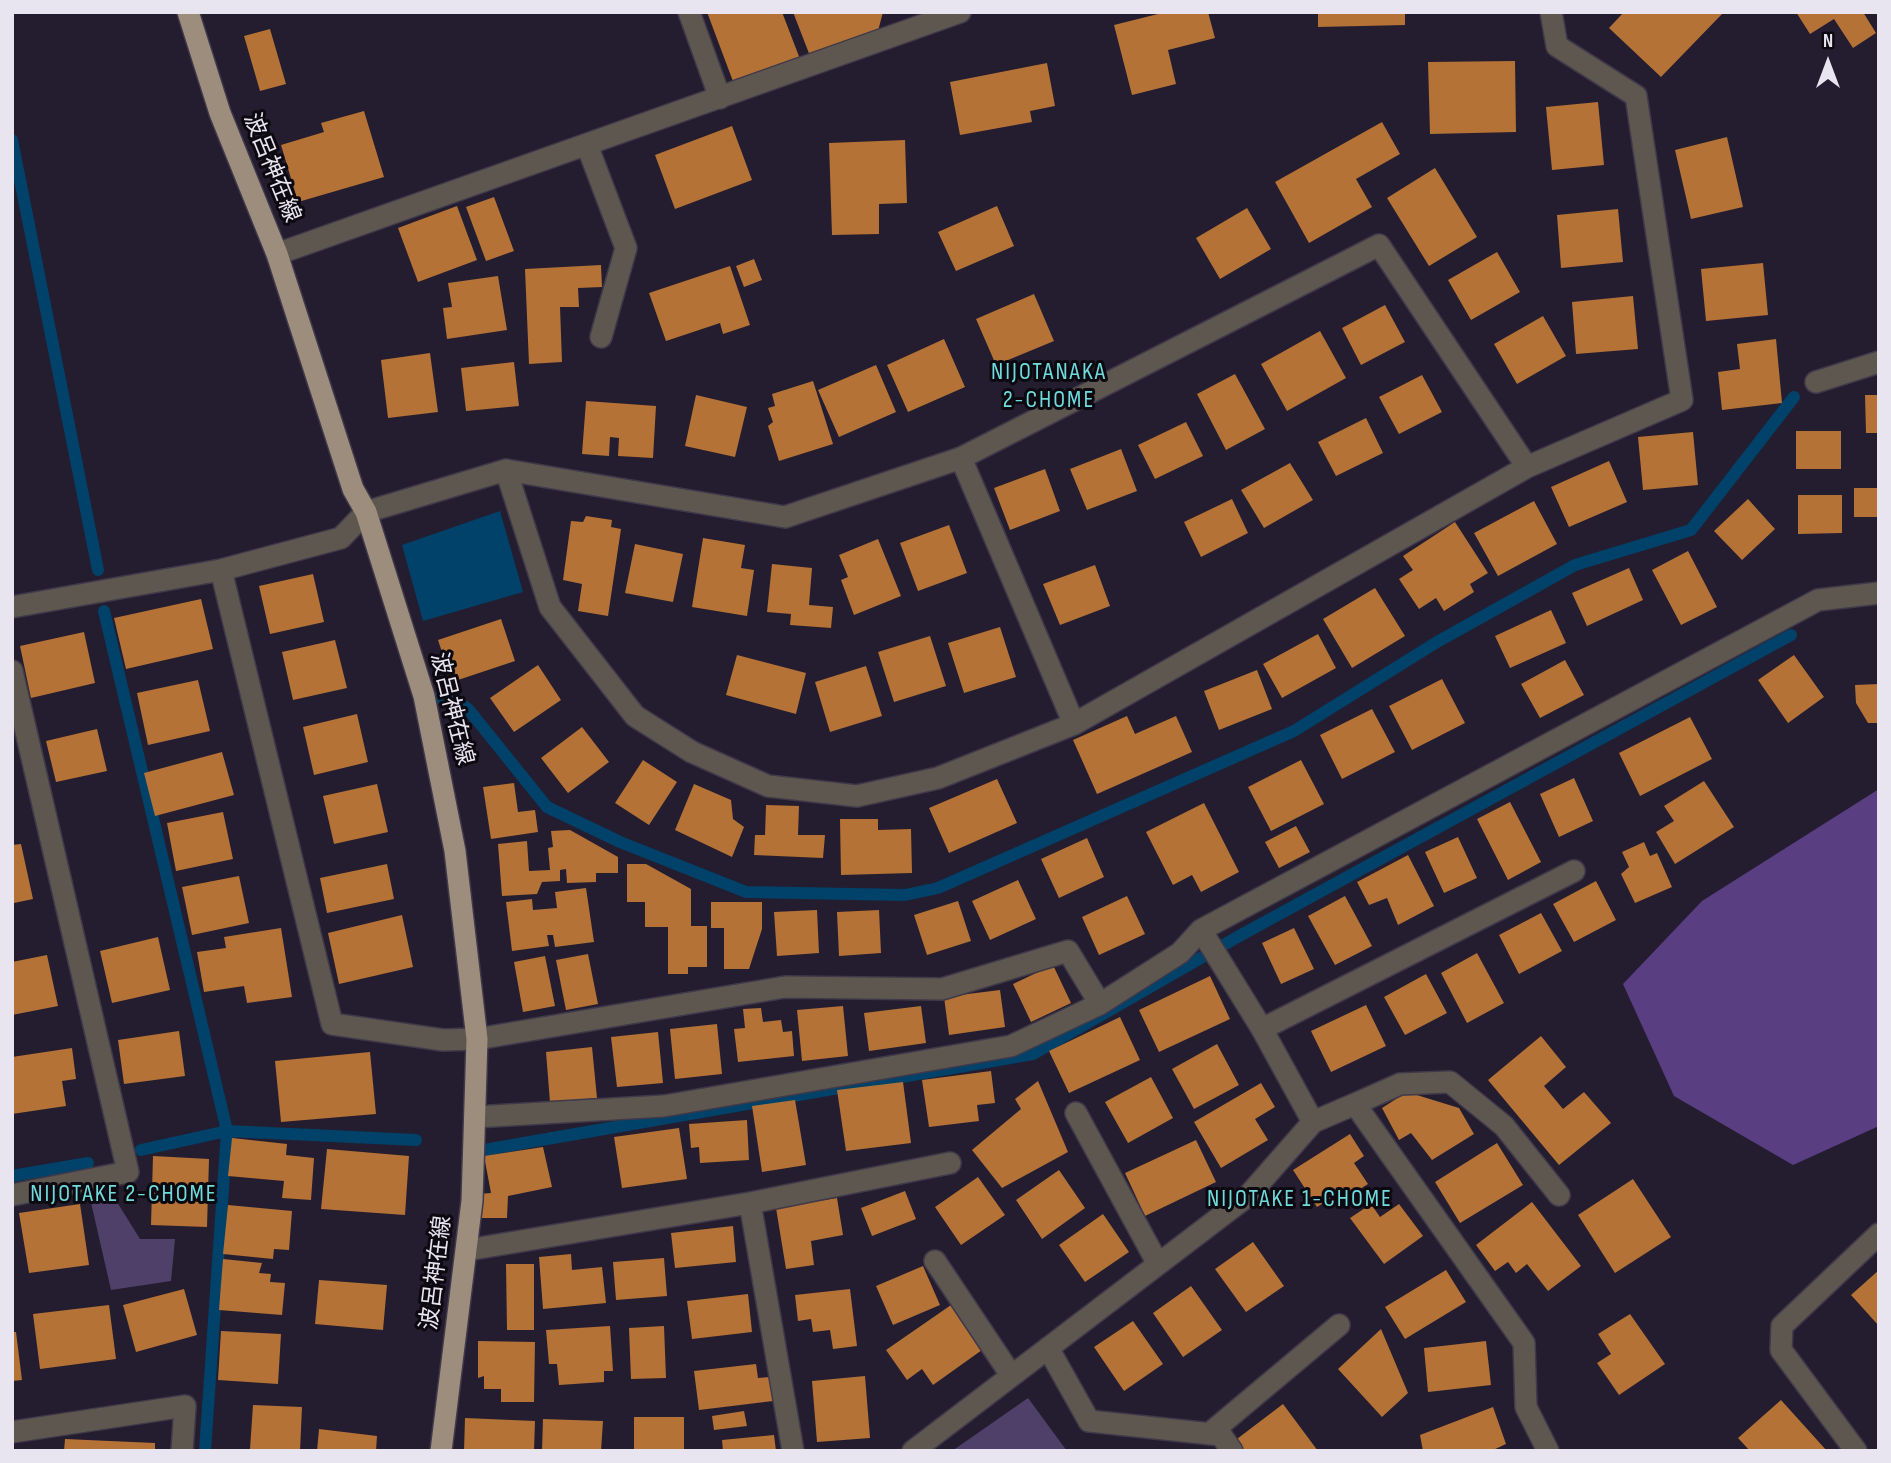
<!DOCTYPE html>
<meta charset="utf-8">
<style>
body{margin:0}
#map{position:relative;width:1891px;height:1463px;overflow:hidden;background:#241d2f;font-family:"Sofia Sans Condensed",sans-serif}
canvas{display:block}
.frame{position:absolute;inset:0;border:14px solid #e8e4f0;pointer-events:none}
.north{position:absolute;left:1793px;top:28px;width:70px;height:70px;-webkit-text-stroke:5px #0c0911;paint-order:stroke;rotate:0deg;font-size:19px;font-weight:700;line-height:28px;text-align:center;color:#e8e4f0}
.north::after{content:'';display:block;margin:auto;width:24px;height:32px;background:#e8e4f0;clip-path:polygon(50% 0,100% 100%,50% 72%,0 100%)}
</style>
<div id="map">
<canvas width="1891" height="1463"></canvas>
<div class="frame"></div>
<div class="north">N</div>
</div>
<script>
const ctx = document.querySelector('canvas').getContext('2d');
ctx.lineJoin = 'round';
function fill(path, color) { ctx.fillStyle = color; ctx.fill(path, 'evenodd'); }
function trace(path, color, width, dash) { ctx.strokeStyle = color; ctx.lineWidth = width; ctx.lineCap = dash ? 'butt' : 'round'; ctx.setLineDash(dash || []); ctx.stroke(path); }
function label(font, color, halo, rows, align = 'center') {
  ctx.font = font + ' "Sofia Sans Condensed","Noto Sans JP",sans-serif'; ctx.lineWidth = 6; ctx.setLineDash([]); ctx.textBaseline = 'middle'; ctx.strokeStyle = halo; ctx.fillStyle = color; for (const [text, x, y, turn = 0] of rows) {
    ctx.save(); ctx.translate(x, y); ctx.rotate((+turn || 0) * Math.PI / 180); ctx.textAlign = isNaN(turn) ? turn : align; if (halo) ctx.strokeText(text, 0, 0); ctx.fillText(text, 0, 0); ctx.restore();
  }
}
fill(new Path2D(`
 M 112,1194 L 140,1239 L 175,1239 L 171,1281 L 111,1290 L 90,1198 Z
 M 1028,1398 L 1067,1451 L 952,1451 Z`), '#4f4069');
fill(new Path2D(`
 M 1879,789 L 1879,1126 L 1793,1165 L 1674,1096 L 1623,984 L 1702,901 Z`), '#593e82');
fill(new Path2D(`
 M 500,511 L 523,592 L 423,621 L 402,545 Z`), '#00426a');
trace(new Path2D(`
 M 12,140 L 98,570
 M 104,611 L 227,1131 L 205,1451
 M 439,698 L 454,698 L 469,710 L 547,807 L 620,842 L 746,892 L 905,895 L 938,888 L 1294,731 L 1437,642 L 1575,565 L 1691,530 L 1794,397
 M 141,1150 L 227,1131 L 416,1140
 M 484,1150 L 1033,1054 L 1241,935 L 1791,635
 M 12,1176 L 88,1163`), '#00426a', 12);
fill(new Path2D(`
 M 707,12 L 782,12 L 800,59 L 734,84 Z
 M 793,12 L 883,12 L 878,31 L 810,56 Z
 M 1166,12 L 1208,12 L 1215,38 L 1168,50 L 1176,84 L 1132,95 L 1114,25 Z
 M 1318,12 L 1405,12 L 1405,25 L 1318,27 Z
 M 1624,12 L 1720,12 L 1722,14 L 1661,77 L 1609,28 Z
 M 1796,12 L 1863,12 L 1876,33 L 1853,48 L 1834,19 L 1810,34 Z
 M 270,29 L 286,84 L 260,91 L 244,36 Z
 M 1515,61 L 1516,132 L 1430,134 L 1428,62 Z
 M 1047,63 L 1055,106 L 1030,111 L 1032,122 L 960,135 L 950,82 Z
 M 1598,102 L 1604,165 L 1552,170 L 1546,107 Z
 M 364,111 L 384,177 L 298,202 L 281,145 L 324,132 L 321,123 Z
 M 1382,122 L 1400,154 L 1356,179 L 1372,207 L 1309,243 L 1275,182 Z
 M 732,126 L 752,180 L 675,209 L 655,155 Z
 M 1727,137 L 1743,207 L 1691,219 L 1675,150 Z
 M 905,140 L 907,203 L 879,204 L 879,234 L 832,235 L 829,143 Z
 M 1435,168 L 1477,237 L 1429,266 L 1387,198 Z
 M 494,197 L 514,251 L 486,261 L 466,207 Z
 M 457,206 L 477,260 L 418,282 L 398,228 Z
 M 997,206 L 1014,246 L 956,271 L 938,232 Z
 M 1247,208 L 1271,249 L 1220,279 L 1196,238 Z
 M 1618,209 L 1623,262 L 1561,268 L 1557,215 Z
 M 1497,252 L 1520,292 L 1471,320 L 1448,280 Z
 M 754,259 L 762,280 L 744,287 L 736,266 Z
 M 1763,263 L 1768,315 L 1706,321 L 1701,269 Z
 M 601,265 L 602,287 L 578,288 L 579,307 L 560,307 L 562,362 L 529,364 L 525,269 Z
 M 730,266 L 750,325 L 723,334 L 720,323 L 666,341 L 649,293 Z
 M 498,276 L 507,330 L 447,339 L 443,308 L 452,307 L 448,283 Z
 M 1034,294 L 1054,341 L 996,365 L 976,319 Z
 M 1633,296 L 1638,349 L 1576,354 L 1572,302 Z
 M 1385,305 L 1405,342 L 1361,365 L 1342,328 Z
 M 1543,316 L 1566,356 L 1517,384 L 1494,344 Z
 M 1320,331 L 1346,378 L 1287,411 L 1261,364 Z
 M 944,339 L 965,387 L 908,412 L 887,365 Z
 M 1776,339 L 1782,403 L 1722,410 L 1718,372 L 1740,369 L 1737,344 Z
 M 430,353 L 438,412 L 388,418 L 381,360 Z
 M 514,362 L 519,406 L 466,411 L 461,368 Z
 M 876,365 L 896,412 L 839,437 L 818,390 Z
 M 1235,374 L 1265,429 L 1226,450 L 1197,394 Z
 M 1422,375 L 1442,412 L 1399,434 L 1379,397 Z
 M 813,381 L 833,444 L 779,461 L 768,426 L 773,422 L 768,408 L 775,406 L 772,394 Z
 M 696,395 L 747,407 L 735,457 L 685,446 Z
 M 1865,395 L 1879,395 L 1879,433 L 1866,433 Z
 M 586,401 L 656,406 L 653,458 L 618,456 L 619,438 L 610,437 L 609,456 L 582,454 Z
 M 1366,418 L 1383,453 L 1336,476 L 1318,442 Z
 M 1186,422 L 1203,456 L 1155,479 L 1138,445 Z
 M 1796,431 L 1841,431 L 1841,469 L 1796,469 Z
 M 1693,432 L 1698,485 L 1643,490 L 1638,437 Z
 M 1121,449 L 1137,491 L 1087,510 L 1070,469 Z
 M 1609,461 L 1627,502 L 1569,527 L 1551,487 Z
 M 1290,463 L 1313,500 L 1264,528 L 1241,490 Z
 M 1045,469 L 1060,511 L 1010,530 L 994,488 Z
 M 1854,488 L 1879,488 L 1879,517 L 1854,517 Z
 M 1798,495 L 1842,495 L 1842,533 L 1798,534 Z
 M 1232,499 L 1248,533 L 1201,557 L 1184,522 Z
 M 1748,499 L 1775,529 L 1742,560 L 1714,531 Z
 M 1534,501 L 1557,544 L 1498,576 L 1474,533 Z
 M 586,516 L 612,520 L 611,527 L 621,529 L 608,616 L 578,611 L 582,584 L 563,580 L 571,521 L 583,522 Z
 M 1455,522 L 1488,573 L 1470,584 L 1474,592 L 1444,611 L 1436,598 L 1419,609 L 1399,579 L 1413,570 L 1403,556 Z
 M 949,525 L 967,573 L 918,591 L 900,543 Z
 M 703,538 L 745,545 L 741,568 L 754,570 L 747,616 L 692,607 Z
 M 878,539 L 901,596 L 854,615 L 841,580 L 848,577 L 839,555 Z
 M 635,544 L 683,554 L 673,602 L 625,593 Z
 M 1688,551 L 1717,607 L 1681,625 L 1652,570 Z
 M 772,564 L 812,568 L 809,605 L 833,607 L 831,628 L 790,625 L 791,614 L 767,612 Z
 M 1095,565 L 1110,606 L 1060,625 L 1043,584 Z
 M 1629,568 L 1643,600 L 1587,626 L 1572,593 Z
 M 313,574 L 324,622 L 270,634 L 259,586 Z
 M 1375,588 L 1405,636 L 1352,668 L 1323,619 Z
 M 201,599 L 213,649 L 126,669 L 114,618 Z
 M 1551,610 L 1566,643 L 1510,668 L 1495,636 Z
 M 501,619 L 515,661 L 452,682 L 438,640 Z
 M 1000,627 L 1016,677 L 964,693 L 948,643 Z
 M 84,632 L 95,683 L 31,698 L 20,646 Z
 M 1318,634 L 1336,668 L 1282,698 L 1263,664 Z
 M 930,636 L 946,686 L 894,702 L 878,652 Z
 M 335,640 L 347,688 L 293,700 L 282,652 Z
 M 737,655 L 806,673 L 796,714 L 726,695 Z
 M 1794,655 L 1824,697 L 1788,723 L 1758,680 Z
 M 1565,660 L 1584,695 L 1540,718 L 1521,684 Z
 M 538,665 L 561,700 L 514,732 L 490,698 Z
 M 866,666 L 882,716 L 830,732 L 815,682 Z
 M 1257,670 L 1272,709 L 1219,730 L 1204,691 Z
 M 1442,679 L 1465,723 L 1412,750 L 1389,706 Z
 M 198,680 L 210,731 L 148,745 L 137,693 Z
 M 1879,684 L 1879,723 L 1868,723 L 1856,703 L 1855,685 Z
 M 1372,709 L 1395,752 L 1342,779 L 1320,735 Z
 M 357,714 L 368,762 L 314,775 L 303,727 Z
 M 1127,716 L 1135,734 L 1176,716 L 1192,752 L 1097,794 L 1073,740 Z
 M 1690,717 L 1712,759 L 1640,796 L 1619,753 Z
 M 582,727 L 609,762 L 568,793 L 541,758 Z
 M 97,729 L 107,771 L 56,782 L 46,741 Z
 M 222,752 L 234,795 L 155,816 L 144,773 Z
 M 643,760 L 677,782 L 649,825 L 615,803 Z
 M 1301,760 L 1324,804 L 1271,831 L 1248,787 Z
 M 1574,778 L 1593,821 L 1559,837 L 1540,794 Z
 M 997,779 L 1017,823 L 949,853 L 929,808 Z
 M 1704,781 L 1734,827 L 1675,864 L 1656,832 L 1674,821 L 1664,806 Z
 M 514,783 L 518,812 L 535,810 L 538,832 L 491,839 L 483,787 Z
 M 377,784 L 388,832 L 334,844 L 323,796 Z
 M 694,784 L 731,800 L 733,819 L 744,827 L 732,857 L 675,830 Z
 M 1510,802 L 1541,862 L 1508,880 L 1477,819 Z
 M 1204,803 L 1239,872 L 1201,892 L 1192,875 L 1173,885 L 1146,832 Z
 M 766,805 L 799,806 L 798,835 L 825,835 L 823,858 L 754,855 L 755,835 L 765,835 Z
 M 223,812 L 233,859 L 176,871 L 167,823 Z
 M 840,819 L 878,819 L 878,830 L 911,829 L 912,873 L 841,875 Z
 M 1296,826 L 1310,852 L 1279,868 L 1265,842 Z
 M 570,830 L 618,857 L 618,873 L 596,873 L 596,882 L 567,883 L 566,869 L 560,870 L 560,881 L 542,882 L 537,894 L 502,896 L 498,844 L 527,841 L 529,871 L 550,870 L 548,848 L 553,847 L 551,831 Z
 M 1458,837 L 1477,878 L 1444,893 L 1425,852 Z
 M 1087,838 L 1104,877 L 1059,898 L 1041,859 Z
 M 1644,842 L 1650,856 L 1657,853 L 1672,887 L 1635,903 L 1621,874 L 1629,867 L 1622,852 Z
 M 21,844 L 33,899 L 14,903 L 12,845 Z
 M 1408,855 L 1434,906 L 1398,925 L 1387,898 L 1369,905 L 1357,882 Z
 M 387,864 L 394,899 L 327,913 L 320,878 Z
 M 627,864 L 646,864 L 691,889 L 691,926 L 707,926 L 707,967 L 688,967 L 688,974 L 668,974 L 668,927 L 645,927 L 645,902 L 627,902 Z
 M 239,876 L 249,923 L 192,935 L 182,887 Z
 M 1018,880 L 1036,919 L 990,940 L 972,901 Z
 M 1596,881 L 1616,920 L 1574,942 L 1553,904 Z
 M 586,888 L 594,942 L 555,947 L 553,935 L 547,935 L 549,946 L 512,951 L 506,902 L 532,899 L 533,910 L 557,908 L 555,892 Z
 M 1127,896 L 1145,934 L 1099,955 L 1082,917 Z
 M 1345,896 L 1372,946 L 1335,965 L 1308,916 Z
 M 958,901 L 971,941 L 927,955 L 914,915 Z
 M 711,902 L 762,902 L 762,929 L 749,969 L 724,969 L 724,928 L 711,928 Z
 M 817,910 L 819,953 L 777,956 L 774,912 Z
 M 879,910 L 881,953 L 839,956 L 837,912 Z
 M 1541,913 L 1562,951 L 1519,974 L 1499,935 Z
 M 402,915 L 413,967 L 339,984 L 328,933 Z
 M 281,928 L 292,997 L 247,1003 L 244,986 L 204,992 L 197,952 L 226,948 L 224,937 Z
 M 1294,928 L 1314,969 L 1281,984 L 1262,943 Z
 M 158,937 L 170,990 L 112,1003 L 100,951 Z
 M 1477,953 L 1504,1003 L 1467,1023 L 1441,973 Z
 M 588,954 L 598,1004 L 566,1010 L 556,960 Z
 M 47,955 L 58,1006 L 12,1015 L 12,962 Z
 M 545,956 L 555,1006 L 523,1012 L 514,962 Z
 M 1053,965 L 1071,1003 L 1031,1022 L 1013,984 Z
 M 1426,974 L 1447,1013 L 1405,1035 L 1384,997 Z
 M 1210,976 L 1230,1019 L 1159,1052 L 1139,1010 Z
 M 1000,990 L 1005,1027 L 949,1035 L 944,997 Z
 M 1366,1005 L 1386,1046 L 1331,1072 L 1311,1031 Z
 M 843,1006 L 848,1056 L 802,1061 L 797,1010 Z
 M 921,1006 L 926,1043 L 869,1051 L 864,1013 Z
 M 761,1008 L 763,1022 L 781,1020 L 783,1032 L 792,1031 L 794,1056 L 738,1062 L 734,1029 L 745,1028 L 743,1009 Z
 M 1120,1017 L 1140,1060 L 1069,1093 L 1049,1051 Z
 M 717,1024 L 722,1074 L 675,1079 L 670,1029 Z
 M 179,1031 L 185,1076 L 124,1084 L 118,1040 Z
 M 658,1032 L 663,1083 L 617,1087 L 611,1037 Z
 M 1541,1036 L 1566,1067 L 1544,1086 L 1563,1109 L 1584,1092 L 1611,1123 L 1559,1165 L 1488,1080 Z
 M 1217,1044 L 1239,1085 L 1194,1109 L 1172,1069 Z
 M 592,1047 L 597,1098 L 550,1102 L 546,1052 Z
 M 72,1048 L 76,1079 L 62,1081 L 66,1106 L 12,1114 L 12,1057 Z
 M 370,1052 L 376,1114 L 281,1122 L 275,1061 Z
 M 991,1071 L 995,1103 L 977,1105 L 979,1121 L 929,1127 L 922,1080 Z
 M 1151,1077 L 1173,1118 L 1128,1143 L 1105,1102 Z
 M 1038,1081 L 1068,1152 L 1002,1188 L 972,1150 L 1021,1109 L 1015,1099 Z
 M 903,1082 L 911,1143 L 846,1151 L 837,1090 Z
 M 1261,1083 L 1275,1107 L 1255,1119 L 1268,1140 L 1221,1168 L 1194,1122 Z
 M 1407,1092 L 1459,1108 L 1474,1134 L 1432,1160 L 1411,1133 L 1399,1140 L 1382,1108 Z
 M 795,1100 L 806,1165 L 762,1172 L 752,1106 Z
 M 747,1120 L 749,1160 L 700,1163 L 699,1147 L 691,1148 L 689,1124 Z
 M 679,1128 L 687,1179 L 622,1188 L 614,1137 Z
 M 1350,1134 L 1364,1156 L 1354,1163 L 1368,1184 L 1341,1201 L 1335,1196 L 1317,1207 L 1293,1170 Z
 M 232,1138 L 287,1144 L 286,1155 L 314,1158 L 311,1200 L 282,1198 L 284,1181 L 228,1176 Z
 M 1196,1140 L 1216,1182 L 1145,1216 L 1125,1173 Z
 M 1497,1143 L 1523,1185 L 1460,1223 L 1435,1182 Z
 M 543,1147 L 552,1187 L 508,1196 L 507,1218 L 478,1218 L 479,1194 L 491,1193 L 484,1156 Z
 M 327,1149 L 409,1156 L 405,1215 L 321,1209 Z
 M 153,1156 L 209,1159 L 207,1227 L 151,1225 Z
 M 1059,1170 L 1085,1208 L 1042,1239 L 1016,1200 Z
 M 978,1177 L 1005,1215 L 961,1245 L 935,1207 Z
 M 1633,1179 L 1671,1237 L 1615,1273 L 1578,1215 Z
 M 905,1191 L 916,1219 L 872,1236 L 861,1208 Z
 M 837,1198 L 843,1235 L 811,1241 L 814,1265 L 786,1269 L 776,1208 Z
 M 1532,1202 L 1581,1266 L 1548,1291 L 1527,1264 L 1516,1273 L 1508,1262 L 1495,1271 L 1476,1245 Z
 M 80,1204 L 89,1265 L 29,1273 L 19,1213 Z
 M 1371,1204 L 1380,1217 L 1399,1204 L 1423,1236 L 1384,1264 L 1350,1218 Z
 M 228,1205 L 292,1211 L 289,1250 L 274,1249 L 273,1259 L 223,1254 Z
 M 1103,1214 L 1129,1252 L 1085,1282 L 1059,1245 Z
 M 733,1226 L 736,1262 L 675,1268 L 671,1233 Z
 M 1253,1242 L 1284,1286 L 1246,1312 L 1215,1269 Z
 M 571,1254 L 572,1270 L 602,1267 L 606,1303 L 543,1309 L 539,1257 Z
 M 664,1258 L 667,1296 L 616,1300 L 613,1262 Z
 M 223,1259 L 262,1263 L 259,1273 L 271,1274 L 270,1282 L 285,1283 L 282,1315 L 219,1310 Z
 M 506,1264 L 534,1264 L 534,1330 L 507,1330 Z
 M 923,1266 L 940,1305 L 893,1325 L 876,1286 Z
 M 1446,1270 L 1466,1302 L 1405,1339 L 1385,1307 Z
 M 1879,1270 L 1879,1326 L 1851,1295 Z
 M 319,1280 L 387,1285 L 383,1330 L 315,1324 Z
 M 1191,1286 L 1222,1330 L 1183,1357 L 1153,1313 Z
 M 184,1289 L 197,1335 L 136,1352 L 123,1305 Z
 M 850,1289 L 857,1346 L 833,1349 L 830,1330 L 813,1332 L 811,1319 L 798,1321 L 795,1295 Z
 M 748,1294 L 752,1332 L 692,1339 L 687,1301 Z
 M 109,1305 L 116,1359 L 40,1369 L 33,1314 Z
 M 951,1305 L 982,1350 L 933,1385 L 922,1369 L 907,1380 L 886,1350 Z
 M 1630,1314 L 1665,1364 L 1619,1395 L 1597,1363 L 1611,1354 L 1598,1334 Z
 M 1133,1321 L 1163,1364 L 1124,1391 L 1094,1347 Z
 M 610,1326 L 613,1371 L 604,1371 L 604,1382 L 559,1385 L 557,1364 L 549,1364 L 546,1330 Z
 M 664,1326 L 666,1378 L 631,1379 L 629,1328 Z
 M 1381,1329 L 1408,1393 L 1382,1417 L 1338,1369 Z
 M 221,1331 L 281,1334 L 278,1384 L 218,1380 Z
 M 12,1332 L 16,1332 L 22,1380 L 12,1381 Z
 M 478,1341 L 535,1342 L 534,1402 L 501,1402 L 501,1389 L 484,1389 L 484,1376 L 478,1378 Z
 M 1486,1341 L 1491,1385 L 1428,1392 L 1424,1348 Z
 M 756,1364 L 758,1378 L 770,1377 L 773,1401 L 699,1410 L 694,1371 Z
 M 865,1376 L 870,1438 L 817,1442 L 812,1381 Z
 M 1781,1400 L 1827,1451 L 1750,1451 L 1738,1438 Z
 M 1283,1404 L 1318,1451 L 1239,1451 L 1233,1442 Z
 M 253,1405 L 302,1407 L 300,1451 L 250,1449 Z
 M 1493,1407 L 1506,1444 L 1491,1451 L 1423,1451 L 1420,1435 Z
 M 744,1411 L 747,1426 L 714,1430 L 712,1416 Z
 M 634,1417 L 684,1417 L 684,1451 L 634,1451 Z
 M 465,1418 L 535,1421 L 534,1451 L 464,1451 Z
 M 543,1419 L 603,1421 L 601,1451 L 542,1451 Z
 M 319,1429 L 377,1436 L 376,1451 L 317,1451 Z
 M 774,1435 L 776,1451 L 723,1451 L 722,1440 Z
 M 65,1439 L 155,1443 L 155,1451 L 64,1451 Z`), '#b47236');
const minor = new Path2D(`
 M 689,12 L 720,98
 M 587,145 L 626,248 L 601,337
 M 277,254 L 960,12
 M 1816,382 L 1879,362
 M 961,458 L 1074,724
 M 506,470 L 550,607 L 635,716 L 692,752 L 768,786 L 857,796 L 938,778 L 1074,724 L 1527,467 L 1682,400 L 1636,96 L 1557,46 L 1551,12
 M 221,570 L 332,1024 L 443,1040 L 477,1039 L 785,987 L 942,989 L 1068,951 L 1100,1004
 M 12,607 L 221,570 L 341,538 L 366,512 L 506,470 L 785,517 L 961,458 L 1379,245 L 1527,467
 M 12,671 L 128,1172 L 12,1195
 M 1201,930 L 1818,600 L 1879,593
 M 1262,1029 L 1574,871
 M 1355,1104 L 1400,1084 L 1450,1082 L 1504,1126 L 1559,1195
 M 1076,1113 L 1158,1264
 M 475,1117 L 664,1106 L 1011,1046 L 1100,1004 L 1180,953 L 1201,930 L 1262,1029 L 1313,1122 L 1249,1195 L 913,1451
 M 1313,1122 L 1355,1104 L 1524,1343 L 1526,1407 L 1548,1451
 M 750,1203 L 950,1163
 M 467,1250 L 750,1203 L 793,1451
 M 935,1261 L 1011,1375
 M 1048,1348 L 1089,1421 L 1221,1435 L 1232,1451
 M 12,1432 L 185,1406 L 182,1451
 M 1209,1434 L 1339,1325
 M 1856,1451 L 1781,1350 L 1782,1326 L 1879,1234`);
const major = new Path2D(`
 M 188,12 L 220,113 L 277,254 L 353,489 L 366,512 L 424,696 L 455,851 L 477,1039 L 472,1201 L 441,1451`);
trace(minor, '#3f394a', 24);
trace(major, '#3f394a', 24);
trace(minor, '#5e574f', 21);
trace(major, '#9c8d7d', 21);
label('23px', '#e8e4f0', '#0c0911', [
 ["波呂神在線",271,168,68],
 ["波呂神在線",451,709,76],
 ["波呂神在線",437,1273,-83]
]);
ctx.letterSpacing = '2px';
label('24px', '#6fdbdc', '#0c0911', [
 ["NIJOTANAKA",1049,373],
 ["2-CHOME",1049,401],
 ["NIJOTAKE 2-CHOME",124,1195],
 ["NIJOTAKE 1-CHOME",1300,1200]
]);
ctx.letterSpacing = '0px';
</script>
